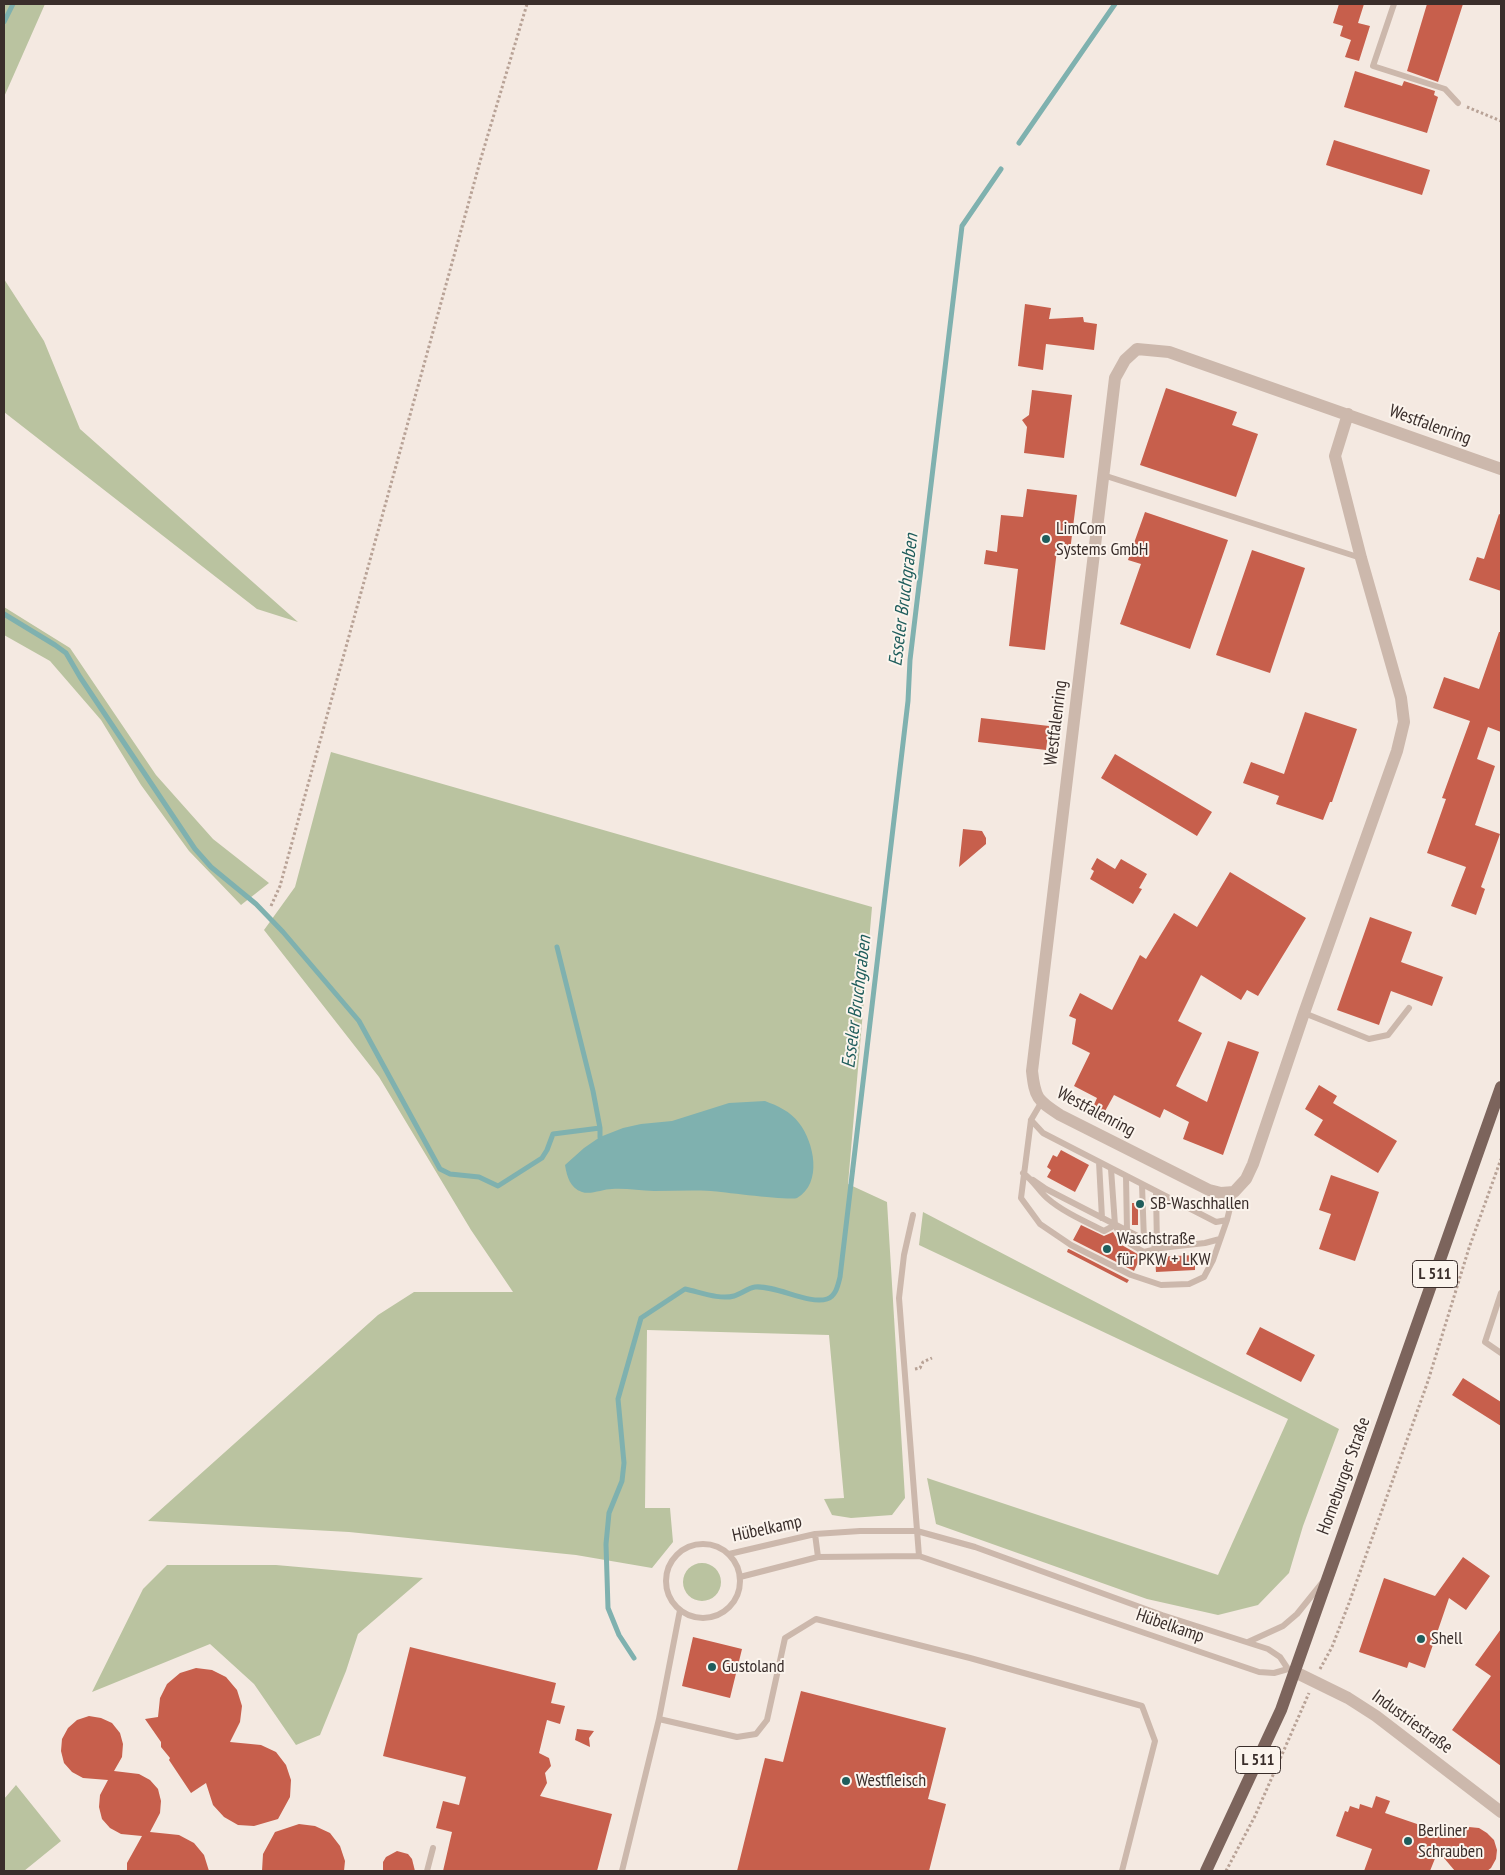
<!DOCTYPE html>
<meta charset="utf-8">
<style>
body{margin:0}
#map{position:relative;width:1505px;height:1875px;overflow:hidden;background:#f4e9e1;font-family:"PT Sans Narrow",sans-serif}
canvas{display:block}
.frame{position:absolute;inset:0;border:5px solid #3a2e2b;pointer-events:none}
</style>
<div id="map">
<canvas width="1505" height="1875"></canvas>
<div class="frame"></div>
</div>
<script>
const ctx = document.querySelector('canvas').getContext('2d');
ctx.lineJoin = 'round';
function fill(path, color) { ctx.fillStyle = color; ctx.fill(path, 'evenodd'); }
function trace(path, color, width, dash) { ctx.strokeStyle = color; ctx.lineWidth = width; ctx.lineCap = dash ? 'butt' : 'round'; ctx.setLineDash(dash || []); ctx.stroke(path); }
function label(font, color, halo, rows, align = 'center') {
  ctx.font = font + ' "PT Sans Narrow",sans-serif'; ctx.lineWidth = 4; ctx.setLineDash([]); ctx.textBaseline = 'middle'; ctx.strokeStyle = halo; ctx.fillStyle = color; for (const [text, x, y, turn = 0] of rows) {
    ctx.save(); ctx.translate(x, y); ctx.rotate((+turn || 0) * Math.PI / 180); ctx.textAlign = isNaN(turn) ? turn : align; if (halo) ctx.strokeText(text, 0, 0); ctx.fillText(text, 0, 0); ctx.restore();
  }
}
fill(new Path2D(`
 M 4,4 L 45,4 L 4,97 Z
 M 4,279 L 44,341 L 80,429 L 298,622 L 257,609 L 4,412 Z
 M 4,607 L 70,648 L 156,775 L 213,839 L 269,883 L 241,905 L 189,851 L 141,785 L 101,720 L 50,661 L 4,635 Z
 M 331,752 L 872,907 L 848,1184 L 887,1202 L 905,1498 L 892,1515 L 851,1518 L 832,1515 L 824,1499 L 844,1498 L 829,1335 L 647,1330 L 645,1508 L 670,1508 L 673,1542 L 652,1568 L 576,1555 L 349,1532 L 148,1521 L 378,1315 L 414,1292 L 513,1292 L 471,1230 L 379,1077 L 264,930 L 295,887 Z
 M 923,1212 L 1339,1429 L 1303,1526 L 1289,1573 L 1258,1605 L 1218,1615 L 1147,1599 L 936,1524 L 927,1478 L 1218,1575 L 1288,1419 L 919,1245 Z
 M683 1582a19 19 0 1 1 38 0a19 19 0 1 1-38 0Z
 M 167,1565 L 276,1565 L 423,1578 L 358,1634 L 346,1671 L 320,1735 L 296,1745 L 254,1684 L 210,1644 L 92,1692 L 143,1589 Z
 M 16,1785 L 61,1841 L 24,1871 L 4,1871 L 4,1799 Z`), '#bac3a0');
fill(new Path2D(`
 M 765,1101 C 778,1106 790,1111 799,1123 C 814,1142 823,1183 797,1198 C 791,1201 724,1192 711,1191 C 692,1190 673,1191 654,1191 C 640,1191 626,1188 612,1189 C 603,1189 591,1195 582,1192 C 570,1188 567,1177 565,1165 L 584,1148 L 600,1137 L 623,1128 L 641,1124 L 672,1121 L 729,1103 Z`), '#7fb1af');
trace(new Path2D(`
 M 4,22 L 13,4
 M 1019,143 L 1115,4
 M 4,614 L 55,645 L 66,653 L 80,677 L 195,849 L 211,867 L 256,904 L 283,932 L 359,1021 L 440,1169 L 450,1174 L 479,1177 L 498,1186 L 542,1158 L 547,1150 L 553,1134 L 600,1128 L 600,1137
 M 557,947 L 593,1091 L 600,1128
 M 634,1658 L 619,1635 L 608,1608 L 606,1544 L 609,1513 L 622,1481 L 624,1463 L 618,1399 L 641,1318 L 685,1289 C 700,1292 719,1300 734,1296 C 741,1294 748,1288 755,1287 C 776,1285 809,1305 827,1299 C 836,1296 838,1285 840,1277 L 908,701 L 910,660 L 962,226 L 1001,169`), '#7fb1af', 5);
fill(new Path2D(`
 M 1339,4 L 1364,4 L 1358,23 L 1370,26 L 1359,61 L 1345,57 L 1351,40 L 1340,36 L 1343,26 L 1333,23 Z
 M 1427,4 L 1463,4 L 1438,82 L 1407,71 Z
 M 1355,71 L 1402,86 L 1404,81 L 1435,91 L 1434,95 L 1438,97 L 1427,133 L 1344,107 Z
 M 1334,140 L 1430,170 L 1422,195 L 1326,165 Z
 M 1025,304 L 1051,308 L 1049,319 L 1083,317 L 1084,322 L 1097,324 L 1094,350 L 1046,344 L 1043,370 L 1018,366 Z
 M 1166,388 L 1237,412 L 1232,425 L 1258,434 L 1236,497 L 1140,465 Z
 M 1032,390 L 1072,395 L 1064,458 L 1024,453 L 1027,427 L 1022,420 L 1029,415 Z
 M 1027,489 L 1077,495 L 1070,551 L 1057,550 L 1045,650 L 1009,646 L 1018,569 L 984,564 L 986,550 L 997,552 L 1001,515 L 1023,517 Z
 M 1145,512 L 1228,540 L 1190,649 L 1120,624 L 1141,564 L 1128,560 Z
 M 1499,514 L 1501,515 L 1501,591 L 1469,580 L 1477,557 L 1484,559 Z
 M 1252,550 L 1305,568 L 1270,673 L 1216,655 Z
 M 1499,632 L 1501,632 L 1501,732 L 1488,727 L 1477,759 L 1495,766 L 1475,825 L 1500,834 L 1481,887 L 1485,889 L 1476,915 L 1451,906 L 1466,867 L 1427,853 L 1446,799 L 1442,798 L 1470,721 L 1433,708 L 1444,677 L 1479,689 Z
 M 1305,712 L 1357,729 L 1332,802 L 1330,802 L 1323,820 L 1276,804 L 1279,796 L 1243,783 L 1251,762 L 1284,774 Z
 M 981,718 L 1049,726 L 1046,750 L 978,742 Z
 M 1115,754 L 1212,812 L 1197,836 L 1101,778 Z
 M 963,829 L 982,831 L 986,838 L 986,844 L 959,867 Z
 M 1097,858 L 1115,869 L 1121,859 L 1147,874 L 1139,888 L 1142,889 L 1133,904 L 1090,879 L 1094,871 L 1091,869 Z
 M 1230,872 L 1306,918 L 1258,996 L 1247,990 L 1241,1000 L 1201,975 L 1178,1021 L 1202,1033 L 1176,1086 L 1207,1102 L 1228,1041 L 1259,1052 L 1223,1155 L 1183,1139 L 1189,1122 L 1164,1109 L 1160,1118 L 1114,1095 L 1104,1113 L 1093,1107 L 1097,1098 L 1074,1086 L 1090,1053 L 1072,1044 L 1076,1019 L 1069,1016 L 1080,993 L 1112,1010 L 1140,955 L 1146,959 L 1174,913 L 1197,927 Z
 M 1370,917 L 1412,932 L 1401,962 L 1443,977 L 1432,1006 L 1391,991 L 1379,1025 L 1337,1010 Z
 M 1319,1085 L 1337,1096 L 1333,1103 L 1397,1141 L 1378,1173 L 1314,1135 L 1323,1120 L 1305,1109 Z
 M 1061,1150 L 1089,1165 L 1075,1192 L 1047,1177 L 1051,1170 L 1047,1167 L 1053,1155 L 1057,1157 Z
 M 1331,1175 L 1379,1192 L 1355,1261 L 1319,1249 L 1331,1214 L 1319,1210 Z
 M 1132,1203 L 1138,1203 L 1138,1225 L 1132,1225 Z
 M 1081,1225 L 1104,1236 L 1113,1232 L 1120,1244 L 1141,1256 L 1134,1271 L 1073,1240 Z
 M 1068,1249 L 1069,1249 L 1129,1280 L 1127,1283 L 1067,1252 Z
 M 1195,1255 L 1195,1270 L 1156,1272 L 1155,1257 Z
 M 1260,1327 L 1315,1355 L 1301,1382 L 1246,1354 Z
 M 1463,1378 L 1501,1402 L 1501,1426 L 1452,1395 Z
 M 1463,1557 L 1490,1576 L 1466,1610 L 1449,1598 L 1425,1668 L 1409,1662 L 1407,1668 L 1359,1652 L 1384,1578 L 1435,1596 Z
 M 1501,1629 L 1501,1766 L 1452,1730 L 1491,1676 L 1475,1665 Z
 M 693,1637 L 742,1649 L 730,1698 L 682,1686 Z
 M 410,1647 L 556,1683 L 551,1703 L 565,1706 L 560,1724 L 547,1720 L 539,1753 L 549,1758 L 551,1766 L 545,1773 L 547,1783 L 540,1796 L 612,1814 L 597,1871 L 443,1871 L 452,1832 L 436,1828 L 443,1801 L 459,1805 L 466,1777 L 383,1756 Z
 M 196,1668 L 212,1670 L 226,1677 L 237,1690 L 242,1706 L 240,1722 L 230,1742 L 261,1745 L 276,1752 L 286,1765 L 291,1780 L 290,1797 L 278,1819 L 254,1826 L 238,1825 L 224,1817 L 213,1805 L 206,1783 L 191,1793 L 169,1760 L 170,1758 L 161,1747 L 161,1742 L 145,1719 L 158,1717 L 160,1698 L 167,1684 L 180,1673 Z
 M 801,1691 L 946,1728 L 928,1799 L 946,1804 L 929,1871 L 737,1871 L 765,1758 L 783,1762 Z
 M 89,1716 L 101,1718 L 112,1723 L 120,1733 L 123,1744 L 122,1757 L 114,1771 L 139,1774 L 150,1780 L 158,1789 L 161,1801 L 160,1813 L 150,1832 L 179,1835 L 194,1843 L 204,1855 L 209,1871 L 127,1871 L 127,1863 L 142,1836 L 121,1834 L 110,1828 L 102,1819 L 99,1807 L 100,1795 L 108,1780 L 83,1778 L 72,1772 L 64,1763 L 61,1751 L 62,1739 L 68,1728 L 77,1720 Z
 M 577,1729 L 594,1731 L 589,1738 L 590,1747 L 575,1740 Z
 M 1376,1796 L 1390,1801 L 1385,1813 L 1452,1836 L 1459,1830 L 1469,1827 L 1479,1828 L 1487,1833 L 1494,1840 L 1497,1850 L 1496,1859 L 1491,1868 L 1487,1871 L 1455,1871 L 1438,1851 L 1430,1871 L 1364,1871 L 1372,1849 L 1336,1836 L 1345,1811 L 1348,1812 L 1350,1806 L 1359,1809 L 1360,1804 L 1372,1808 Z
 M 299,1824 L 315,1826 L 330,1833 L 340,1846 L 345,1861 L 344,1871 L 262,1871 L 263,1854 L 275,1832 Z
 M 397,1851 L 408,1854 L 412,1859 L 415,1871 L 383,1871 L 383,1862 L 386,1857 Z`), '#c75f4c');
trace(new Path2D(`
 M 1467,107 L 1501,121
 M 271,906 L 280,886 L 481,158 L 527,4
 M 915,1369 L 920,1368 L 923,1362 L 932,1358
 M 1320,1669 L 1332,1647 L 1349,1603 L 1428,1381 L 1469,1248 L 1501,1159
 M 1226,1871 L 1255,1816 L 1309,1693`), '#b8a296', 3, [2.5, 2.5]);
trace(new Path2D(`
 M 1394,4 L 1373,66 L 1445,89 L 1458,103
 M 1103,475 L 1361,558
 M 1304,1013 L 1369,1039 L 1388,1035 L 1409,1008
 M 1041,1103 L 1031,1120 L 1021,1198 L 1040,1224 L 1071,1245 L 1131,1275 L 1161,1285 L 1189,1284 L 1204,1277 L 1213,1260 L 1227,1220 L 1234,1192
 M 1031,1120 L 1043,1133 L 1216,1222 L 1227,1220
 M 1099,1162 L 1102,1218
 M 1111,1169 L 1115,1225 L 1123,1240 L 1144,1252 L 1161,1248
 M 1023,1173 C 1034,1181 1038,1190 1047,1198 C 1063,1212 1086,1222 1104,1231 L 1115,1225
 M 1126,1176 L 1127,1231
 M 1033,1180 L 1046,1189 L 1161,1248 L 1205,1243 L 1220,1239
 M 1142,1185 L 1144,1240
 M 1156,1192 L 1157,1246
 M 913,1215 L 904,1255 L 899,1298 L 919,1556
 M 1501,1293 L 1485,1342 L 1501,1353
 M 815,1534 L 818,1557
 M666 1581a37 37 0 1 1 74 0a37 37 0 1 1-74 0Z
 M 729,1554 L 815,1534 L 860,1531 L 917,1531 L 975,1547 L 1162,1615 L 1268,1649 L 1280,1657 L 1288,1669 L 1295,1672
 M 740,1577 L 818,1557 L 919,1556 L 1259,1672 L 1274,1673 L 1288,1669
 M 1248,1642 L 1283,1626 L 1297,1614 L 1322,1583
 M 659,1719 L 680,1610
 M 427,1871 L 433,1848
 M 622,1871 L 659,1719 L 737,1737 L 756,1734 L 767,1720 L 785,1638 L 816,1619 L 970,1658 L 1142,1706 L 1155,1741 L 1122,1871`), '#ccb8ac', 6);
trace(new Path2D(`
 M 1348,414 L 1335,456 L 1361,558 L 1401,698 L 1404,722 L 1397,751 L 1304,1013 L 1253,1164 L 1246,1179 L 1234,1192 L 1221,1193 L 1209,1190 L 1060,1115 C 1037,1100 1035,1098 1032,1071 L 1115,378 L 1125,360 L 1137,349 L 1169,352 L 1501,469
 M 1295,1672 L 1348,1698 L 1376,1716 L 1501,1812`), '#ccb8ac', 12);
trace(new Path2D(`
 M 1206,1871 L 1281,1710 L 1501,1087`), '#7c645c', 12);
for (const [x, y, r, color] of [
 [1046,539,5,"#1f5d5c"],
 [1140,1204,5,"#1f5d5c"],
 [1107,1249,5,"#1f5d5c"],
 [1421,1639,5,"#1f5d5c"],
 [712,1667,5,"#1f5d5c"],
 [846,1781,5,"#1f5d5c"],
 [1408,1841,5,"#1f5d5c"]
]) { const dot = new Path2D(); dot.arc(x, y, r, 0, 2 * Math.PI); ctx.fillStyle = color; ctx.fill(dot); trace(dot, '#fbf4ed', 2); }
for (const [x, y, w] of [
 [1435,1274,45],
 [1258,1760,45]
]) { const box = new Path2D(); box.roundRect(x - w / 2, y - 13.5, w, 27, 4); ctx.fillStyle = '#fbf4ed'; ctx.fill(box); trace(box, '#3a2e2b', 1); }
label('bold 16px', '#3a2e2b', null, [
 ["L 511",1435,1274],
 ["L 511",1258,1760]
]);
label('18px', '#3a2e2b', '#fbf4ed', [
 ["Westfalenring",1430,425,20],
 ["Westfalenring",1056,723,-83],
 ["Westfalenring",1096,1112,28],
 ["Horneburger Straße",1344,1476,-70],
 ["Hübelkamp",767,1529,-12],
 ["Hübelkamp",1170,1626,19],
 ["Industriestraße",1412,1722,36]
]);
label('18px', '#3a2e2b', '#fbf4ed', [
 ["LimCom",1056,529],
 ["Systems GmbH",1056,550],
 ["SB-Waschhallen",1150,1204],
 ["Waschstraße",1117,1239],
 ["für PKW + LKW",1117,1260],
 ["Shell",1431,1639],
 ["Gustoland",722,1667],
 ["Westfleisch",856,1781],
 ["Berliner",1418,1831],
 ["Schrauben",1418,1852]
], 'left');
label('italic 19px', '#1f5d5c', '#fbf4ed', [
 ["Esseler Bruchgraben",904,600,-83],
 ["Esseler Bruchgraben",857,1002,-83]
]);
</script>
